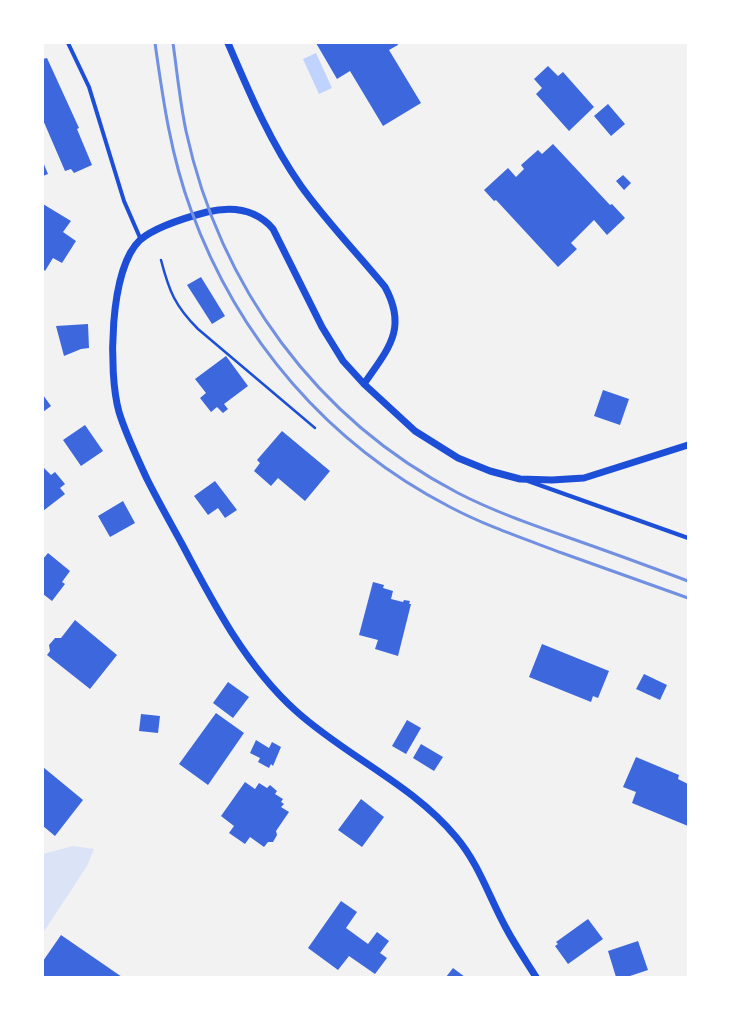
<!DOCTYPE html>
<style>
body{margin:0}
#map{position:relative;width:731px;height:1020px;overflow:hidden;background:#f2f2f2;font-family:"Archivo Narrow",sans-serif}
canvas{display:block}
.frame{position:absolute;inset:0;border:44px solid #fff;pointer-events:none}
</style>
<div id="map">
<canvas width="731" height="1020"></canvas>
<div class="frame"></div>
</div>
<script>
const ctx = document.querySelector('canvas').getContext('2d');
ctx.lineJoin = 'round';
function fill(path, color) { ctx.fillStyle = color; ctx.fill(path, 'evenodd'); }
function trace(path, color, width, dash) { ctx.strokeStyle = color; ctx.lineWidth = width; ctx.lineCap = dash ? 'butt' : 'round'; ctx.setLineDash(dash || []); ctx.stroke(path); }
fill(new Path2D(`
 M 73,846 L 94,849 L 87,866 L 43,933 L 43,854 Z`), '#dbe4f7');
fill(new Path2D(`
 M 316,53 L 332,88 L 319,94 L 303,59 Z`), '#bfd3fe');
fill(new Path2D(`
 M 316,43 L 397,43 L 398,45 L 389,50 L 421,103 L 383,126 L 350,71 L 337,79 Z
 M 47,58 L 79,128 L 77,129 L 92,165 L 74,173 L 71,169 L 65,171 L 43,120 L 43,59 Z
 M 548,66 L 558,76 L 563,72 L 594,107 L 569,131 L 536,94 L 542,88 L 534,79 Z
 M 608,104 L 625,124 L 611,136 L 594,116 Z
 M 553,144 L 610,205 L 612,204 L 625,218 L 607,235 L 594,220 L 571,243 L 577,249 L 558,267 L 496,200 L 494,201 L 484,190 L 508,168 L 516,177 L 524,169 L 521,165 L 538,150 L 542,154 Z
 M 43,162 L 48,174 L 43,176 Z
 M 623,175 L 631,183 L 624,190 L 616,181 Z
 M 43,204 L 71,221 L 63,232 L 76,241 L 62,263 L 53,258 L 45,271 L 43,269 Z
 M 201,277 L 225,316 L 212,324 L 187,285 Z
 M 88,324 L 89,348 L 81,349 L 64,356 L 56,326 Z
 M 226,356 L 248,386 L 224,404 L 228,409 L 223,413 L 217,407 L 211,412 L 200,398 L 206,393 L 195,379 Z
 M 603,390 L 629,399 L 620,425 L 594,416 Z
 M 43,395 L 51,406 L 43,412 Z
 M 85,425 L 103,451 L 81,466 L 63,440 Z
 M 282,431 L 330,471 L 305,501 L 278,478 L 271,486 L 254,471 L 260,463 L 257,460 Z
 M 43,467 L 51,475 L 55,472 L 65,484 L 60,488 L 65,494 L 43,511 Z
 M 215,481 L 237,510 L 225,518 L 218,508 L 208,515 L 194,496 Z
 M 123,501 L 135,523 L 110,537 L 98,516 Z
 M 48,553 L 70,571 L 62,582 L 65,584 L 52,601 L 43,594 L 43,559 Z
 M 373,582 L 384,585 L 383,588 L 393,591 L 391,599 L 403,602 L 404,600 L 410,601 L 409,604 L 411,604 L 398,656 L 375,649 L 378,640 L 359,635 Z
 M 75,620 L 117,655 L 90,689 L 47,655 L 50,651 L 49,645 L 55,638 L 61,638 Z
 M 542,644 L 609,671 L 598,698 L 593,696 L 591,702 L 529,677 Z
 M 644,674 L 667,685 L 660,700 L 636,689 Z
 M 228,682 L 249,697 L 233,718 L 213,703 Z
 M 216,713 L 244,733 L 208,785 L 179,764 Z
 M 141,714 L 160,716 L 158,733 L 139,731 Z
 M 407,720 L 421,728 L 406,754 L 392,746 Z
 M 256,740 L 269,748 L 272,742 L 281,747 L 273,766 L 271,764 L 269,768 L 258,762 L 260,758 L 250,753 Z
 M 421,744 L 443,757 L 434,771 L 413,758 Z
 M 636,757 L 679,775 L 678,779 L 688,784 L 688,826 L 632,803 L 636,792 L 623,787 Z
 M 43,767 L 83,800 L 55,836 L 43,826 Z
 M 245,782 L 255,789 L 259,783 L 267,788 L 270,785 L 277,791 L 275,794 L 283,799 L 281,802 L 284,804 L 281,807 L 289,812 L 276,831 L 277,835 L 273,842 L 268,842 L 264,847 L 250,837 L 245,844 L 229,833 L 234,826 L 221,816 Z
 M 361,799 L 384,817 L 362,847 L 338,830 Z
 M 341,901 L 357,912 L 346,928 L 368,944 L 377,932 L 389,941 L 380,953 L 387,958 L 375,974 L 349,956 L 338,970 L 308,948 Z
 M 588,919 L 603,939 L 568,964 L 555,946 L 558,944 L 556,942 Z
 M 61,935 L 122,977 L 43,977 L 43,961 Z
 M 638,941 L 648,970 L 627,977 L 616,977 L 608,951 Z
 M 453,968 L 465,977 L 446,977 Z`), '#3d67dc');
trace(new Path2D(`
 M 161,260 C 169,291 175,306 198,329 L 315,428`), '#1d4ed8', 2.5);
trace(new Path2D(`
 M 68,43 L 89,87 L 124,201 L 141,240
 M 528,481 L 688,538`), '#1d4ed8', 4);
trace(new Path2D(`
 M 228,43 C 249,92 270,142 301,186 C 326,221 357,253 385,287 C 408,329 388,349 364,384
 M 536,977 C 526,961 515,945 506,928 C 489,897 479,864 456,837 C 412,784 347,757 296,711 C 246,666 213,603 182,544 C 170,522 158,501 147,479 C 137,457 126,435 119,412 C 108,373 109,269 140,240 C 155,227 188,217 207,212 C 233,206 256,209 273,229 L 322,327 L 343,361 L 364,384 L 415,431 L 458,458 L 490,471 L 520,479 L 552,480 L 584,478 L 688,445`), '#1d4ed8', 7);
trace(new Path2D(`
 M 155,43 C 163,100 171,156 191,210 C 238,339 328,444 450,507 C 486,526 525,539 562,553 C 604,568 646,583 688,598
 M 173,43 C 177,72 180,102 186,131 C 220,287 316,419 458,493 C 493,511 530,524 567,537 C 607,551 648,566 688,581`), '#7290e2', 3);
</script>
